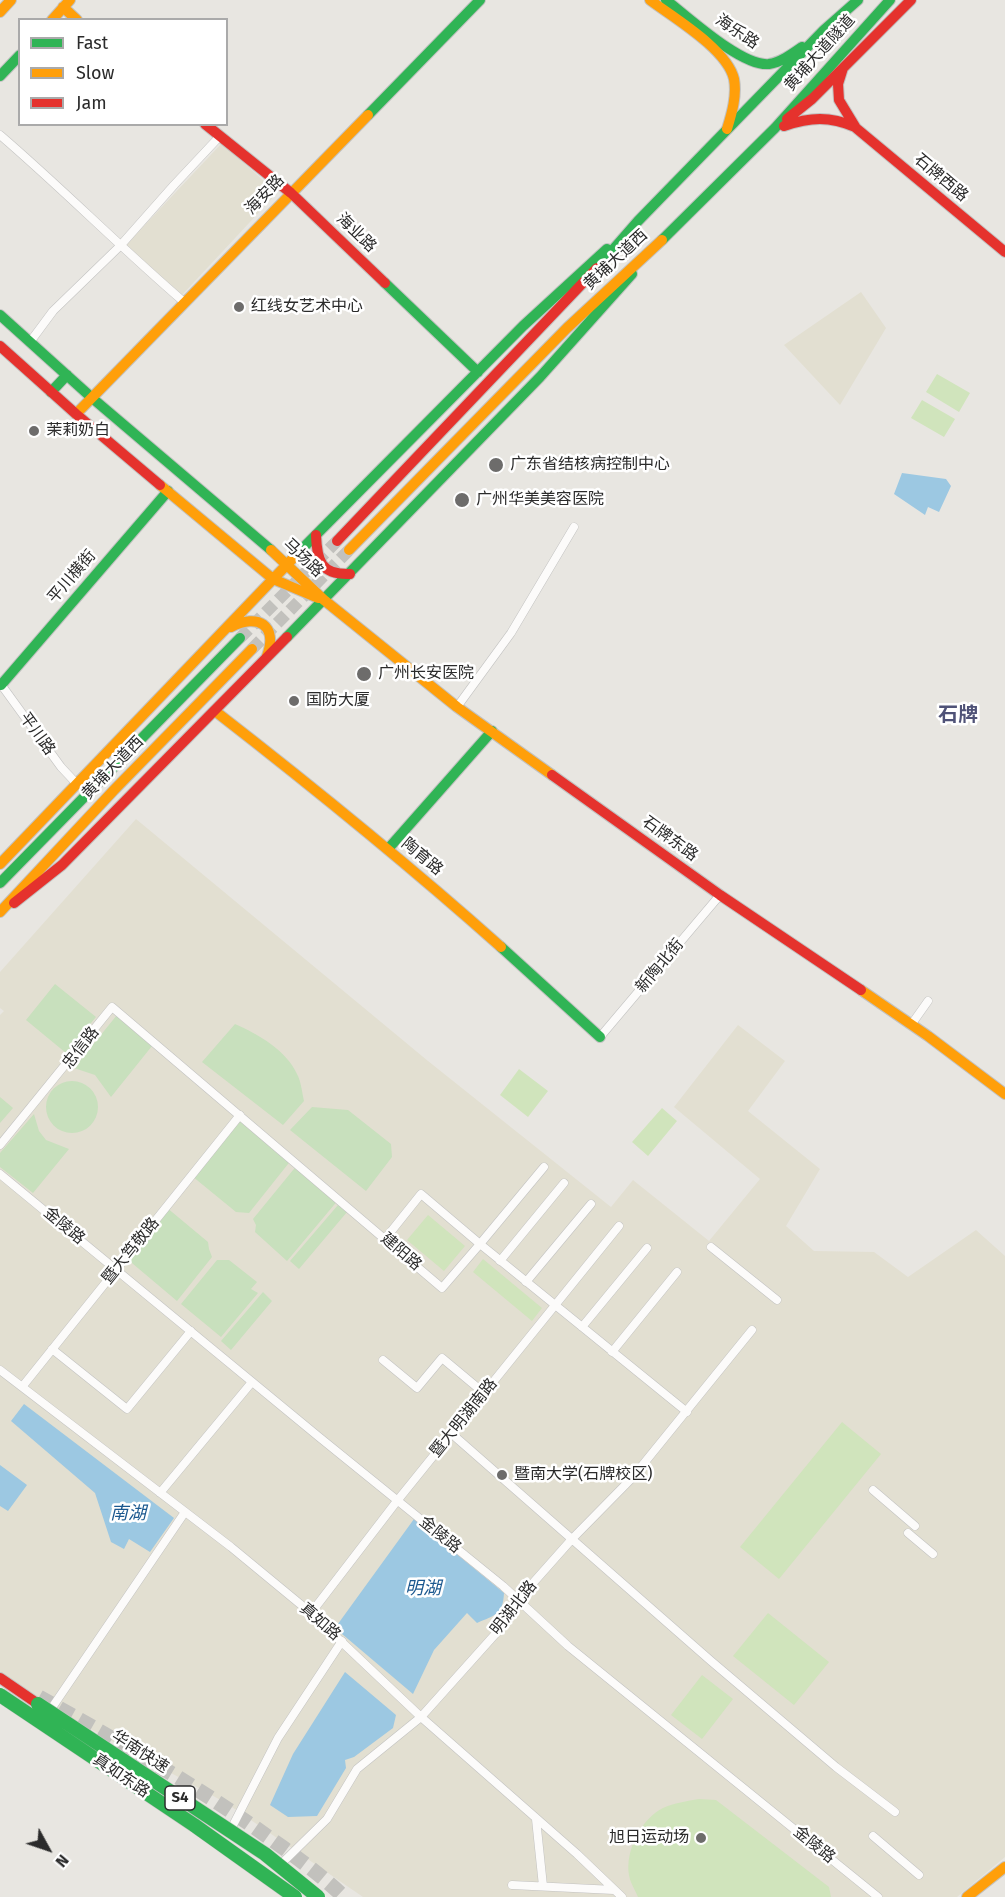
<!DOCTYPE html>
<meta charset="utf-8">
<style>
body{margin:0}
#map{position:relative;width:1005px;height:1897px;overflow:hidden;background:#e8e6e1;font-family:"Fira Sans",sans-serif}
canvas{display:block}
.legend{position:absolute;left:18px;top:18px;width:210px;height:108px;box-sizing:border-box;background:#fff;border:2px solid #aaa;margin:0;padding:8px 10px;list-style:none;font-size:18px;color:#2b2b2b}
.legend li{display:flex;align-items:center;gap:12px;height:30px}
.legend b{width:30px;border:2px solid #aaa}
.north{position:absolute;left:18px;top:1819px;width:60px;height:60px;-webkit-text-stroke:4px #fff;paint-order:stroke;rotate:130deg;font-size:16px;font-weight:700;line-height:24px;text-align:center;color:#2b2b2b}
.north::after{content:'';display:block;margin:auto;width:21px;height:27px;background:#2b2b2b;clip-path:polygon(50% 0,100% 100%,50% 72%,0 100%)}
</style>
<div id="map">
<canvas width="1005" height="1897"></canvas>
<ul class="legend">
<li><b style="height:8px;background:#30b455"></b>Fast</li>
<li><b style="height:8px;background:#ff9f0a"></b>Slow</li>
<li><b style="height:8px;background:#e5322d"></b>Jam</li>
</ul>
<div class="north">N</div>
</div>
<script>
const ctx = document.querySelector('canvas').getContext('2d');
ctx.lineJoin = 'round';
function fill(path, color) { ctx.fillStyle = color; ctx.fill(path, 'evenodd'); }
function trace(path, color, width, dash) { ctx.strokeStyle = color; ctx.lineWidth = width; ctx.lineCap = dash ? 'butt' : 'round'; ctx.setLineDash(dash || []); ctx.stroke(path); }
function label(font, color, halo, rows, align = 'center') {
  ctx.font = font + ' "Fira Sans","Noto Sans SC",sans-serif'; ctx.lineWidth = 5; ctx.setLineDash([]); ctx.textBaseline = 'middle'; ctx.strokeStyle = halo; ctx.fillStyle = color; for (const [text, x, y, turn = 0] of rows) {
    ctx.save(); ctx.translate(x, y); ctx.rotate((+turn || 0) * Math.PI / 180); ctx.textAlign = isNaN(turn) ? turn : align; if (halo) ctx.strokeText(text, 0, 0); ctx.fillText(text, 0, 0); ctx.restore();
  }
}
fill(new Path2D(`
 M 222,143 L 277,193 L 182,295 L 126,245 Z
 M 861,292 L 886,328 L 840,405 L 784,345 Z
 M 136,819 L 428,1061 L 611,1207 L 633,1180 L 709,1241 L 760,1179 L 674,1107 L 738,1025 L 785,1061 L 748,1111 L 820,1169 L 786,1226 L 814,1251 L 874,1252 L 908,1277 L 976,1230 L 1005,1256 L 1005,1857 L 957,1897 L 363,1897 L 226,1803 L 30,1696 L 0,1673 L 0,1015 L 4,1011 L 0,1008 L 0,972 Z`), '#e2dfd1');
fill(new Path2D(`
 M 55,984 L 96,1017 L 66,1053 L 26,1020 Z
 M 117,1015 L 152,1046 L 111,1097 L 95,1075 L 74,1068 Z
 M 235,1024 C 258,1034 286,1050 297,1074 C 301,1081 302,1092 304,1101 L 283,1125 L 202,1062 Z
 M46 1107a26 26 0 1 1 52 0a26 26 0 1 1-52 0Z
 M 0,1097 L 13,1108 L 0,1123 Z
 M 312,1107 L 348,1110 L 391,1144 L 392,1157 L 366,1191 L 290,1130 Z
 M 34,1114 L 39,1131 L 46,1140 L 69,1149 L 33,1193 L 0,1167 L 0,1153 Z
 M 240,1115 L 292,1159 L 249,1213 L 236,1212 L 192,1176 Z
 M 298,1164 L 339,1199 L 287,1261 L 255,1232 L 256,1225 L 253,1219 Z
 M 338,1205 L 347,1212 L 299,1269 L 290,1261 Z
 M 166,1207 L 208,1242 L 209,1249 L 212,1257 L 177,1301 L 126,1258 Z
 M 217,1260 L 229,1260 L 257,1282 L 251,1289 L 258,1293 L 221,1337 L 181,1304 Z
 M 263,1292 L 272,1301 L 231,1350 L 221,1341 Z`), '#c8e0bd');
fill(new Path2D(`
 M 937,374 L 970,393 L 959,412 L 926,392 Z
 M 922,400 L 955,419 L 944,437 L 911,418 Z
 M 519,1069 L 548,1091 L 528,1117 L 500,1095 Z
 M 662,1108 L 677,1121 L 648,1156 L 632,1142 Z
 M 428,1215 L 465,1246 L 444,1271 L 407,1240 Z
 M 483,1259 L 542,1308 L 532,1321 L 473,1272 Z
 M 842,1422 L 881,1454 L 779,1579 L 740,1547 Z
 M 768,1613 L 829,1662 L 794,1705 L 733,1656 Z
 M 702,1675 L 733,1699 L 702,1739 L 671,1715 Z
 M 699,1799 L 716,1800 L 829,1887 L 831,1897 L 638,1897 C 635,1890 630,1882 629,1875 C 625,1851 641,1819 663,1808 C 674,1803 687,1801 699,1799 Z`), '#d0e4bc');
fill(new Path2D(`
 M 902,473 L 946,479 L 951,486 L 939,512 L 928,507 L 925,515 L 894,494 Z
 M 24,1404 L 174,1518 L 150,1552 L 129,1539 L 124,1549 L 111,1542 L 95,1493 L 11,1421 Z
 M 0,1465 L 27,1485 L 8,1511 L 0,1506 Z
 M 414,1519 L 504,1593 C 503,1615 495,1615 477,1623 L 467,1613 L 434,1650 L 413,1694 L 335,1628 Z
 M 345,1672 L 396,1715 L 393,1728 L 354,1757 L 345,1760 L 346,1768 L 317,1816 L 288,1817 L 270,1805 L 293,1754 Z`), '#9cc8e2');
trace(new Path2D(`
 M 240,638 L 337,541
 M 252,649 L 349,550`), '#c2c1bd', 12, [12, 6]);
trace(new Path2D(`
 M 39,1697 C 112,1738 185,1779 254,1827 C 285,1849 317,1871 344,1897`), '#c2c1bd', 15, [15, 8]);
const street = new Path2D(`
 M 0,135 C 63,189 121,248 184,302
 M 30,342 L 53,311 L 120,246 L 174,185 L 220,136
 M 0,683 L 61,767 L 76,783
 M 457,707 L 511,633 L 574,527
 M 911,1025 L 928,1001
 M 600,1037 L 720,895
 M 0,1145 L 112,1007 L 442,1288 L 480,1244 L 687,1412
 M 0,1174 L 319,1437 L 503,1586 L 568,1646 L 878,1897
 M 385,1239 L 421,1194 L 480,1244 L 544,1167
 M 711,1247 L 777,1300
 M 500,1261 L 564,1183
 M 526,1282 L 591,1204
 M 582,1327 L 647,1248
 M 52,1349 L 127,1409 L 191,1331
 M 612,1352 L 677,1272
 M 383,1360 L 417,1388 L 442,1358 L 484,1393
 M 0,1370 L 231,1547 L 311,1613 L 421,1717 L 577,1854 L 622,1897
 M 22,1387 L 240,1115
 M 452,1434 L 711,1661 L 836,1767 L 895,1812
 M 873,1490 L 915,1526
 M 160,1493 L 252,1382
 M 908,1533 L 933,1554
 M 311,1613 L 397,1501 L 619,1226
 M 49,1712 L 185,1512
 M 536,1819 L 543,1886
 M 229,1833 L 278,1738 L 342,1641
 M 873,1836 L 919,1875
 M 278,1867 L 327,1819 L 357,1769 L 421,1717 L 507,1621 L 517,1601 L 572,1539 L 632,1478 L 752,1330
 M 512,1885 L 614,1890`);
const fast = new Path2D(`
 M 666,0 C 688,17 742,67 769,64 C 781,62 792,54 802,47
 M 0,76 L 20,55
 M 368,115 L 480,0
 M 662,240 L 775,128 L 890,0
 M 597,268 L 638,221 L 824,30 L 858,0
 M 385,283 L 478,372
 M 0,315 L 91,397 L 271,550
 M 51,392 L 67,375
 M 299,552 L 523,326 L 607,249
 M 287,637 L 540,377 L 632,274
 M 1,685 L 168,491
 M 388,849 L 492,731
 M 0,883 L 240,638
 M 501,947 L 600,1037`);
const slow = new Path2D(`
 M 650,0 C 674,18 727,49 734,79 C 737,95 732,113 727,129
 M 63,7 L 77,20
 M 0,12 L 11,0
 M 52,20 L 70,0
 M 76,414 L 368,115
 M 160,485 L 273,579 L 318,598
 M 271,550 L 324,600 L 457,707 L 552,775
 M 349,550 L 567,328 L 662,240
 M 231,627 C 258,613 278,625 267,656
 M 215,711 C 313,787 409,865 501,947
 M 0,864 L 299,552
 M 0,912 L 114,790 L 252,649
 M 861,990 L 928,1036 L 1005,1094
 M 967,1897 L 1005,1867`);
const jam = new Path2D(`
 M 843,68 L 838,84 L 839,100 L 856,128 L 1005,252
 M 787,119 L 812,99 L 911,0
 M 205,124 L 291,193 L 385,283
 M 784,126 C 810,117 830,116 855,127
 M 0,346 L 76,414 L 160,485
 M 316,535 C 317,561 321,575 350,574
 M 337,541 L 597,268
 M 552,775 L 720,895 L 861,990
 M 14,903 L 62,865 L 287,637
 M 0,1678 L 38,1704`);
trace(street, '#c2c2c1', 9);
trace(fast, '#c2c2c1', 12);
trace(slow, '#c2c2c1', 12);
trace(jam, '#c2c2c1', 12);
trace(street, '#fcfbfa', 8);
trace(fast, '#30b455', 10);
trace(slow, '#ff9f0a', 10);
trace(jam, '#e5322d', 10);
const fastBridge = new Path2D(`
 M 0,1695 L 194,1825 L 295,1897
 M 38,1704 L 265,1854 L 318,1897`);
trace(fastBridge, '#c5c4c2', 15, []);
trace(fastBridge, '#30b455', 14);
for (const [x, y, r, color] of [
 [239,307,6,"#6d6c6b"],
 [34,431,6,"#6d6c6b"],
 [496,465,8,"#6d6c6b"],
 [462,500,8,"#6d6c6b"],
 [364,674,8,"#6d6c6b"],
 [294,701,6,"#6d6c6b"],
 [502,1475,6,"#6d6c6b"],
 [701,1838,6,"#6d6c6b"]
]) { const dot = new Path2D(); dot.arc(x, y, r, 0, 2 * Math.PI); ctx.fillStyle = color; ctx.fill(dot); trace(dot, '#fff', 2); }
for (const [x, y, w] of [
 [180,1798,30]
]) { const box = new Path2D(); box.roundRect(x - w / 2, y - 12, w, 24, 4.5); ctx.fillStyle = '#fff'; ctx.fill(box); trace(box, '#2b2b2b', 1.5); }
label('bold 15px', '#2b2b2b', null, [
 ["S4",180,1798]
]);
label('16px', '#2b2b2b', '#fff', [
 ["海乐路",737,32,34],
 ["黄埔大道隧道",820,53,-48],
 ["石牌西路",941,178,40],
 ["海安路",265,195,-46],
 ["海业路",356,233,44],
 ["黄埔大道西",616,260,-43],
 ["马场路",303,558,43],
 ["平川横街",72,577,-49],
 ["平川路",37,734,54],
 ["黄埔大道西",113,768,-46],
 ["石牌东路",670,839,36],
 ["陶育路",422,857,40],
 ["新陶北街",660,966,-50],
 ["忠信路",81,1048,-52],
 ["金陵路",64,1226,40],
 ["暨大笃敬路",131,1251,-51],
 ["建阳路",401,1252,41],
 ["暨大明湖南路",464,1418,-51],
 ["金陵路",440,1535,39],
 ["明湖北路",514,1608,-52],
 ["真如路",320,1622,41],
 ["华南快速",140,1752,33],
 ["真如东路",121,1776,34],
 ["金陵路",814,1845,39]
]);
label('16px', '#2b2b2b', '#fff', [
 ["红线女艺术中心",251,307],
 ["茉莉奶白",46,431],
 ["广东省结核病控制中心",510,465],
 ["广州华美美容医院",476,500],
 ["广州长安医院",378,674],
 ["国防大厦",306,701],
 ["暨南大学(石牌校区)",514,1475],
 ["旭日运动场",689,1838,"right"]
], 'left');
label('italic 18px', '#1b588f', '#fff', [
 ["南湖",128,1514],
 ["明湖",423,1589]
]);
label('bold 20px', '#4f5277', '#fff', [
 ["石牌",958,715]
]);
</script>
